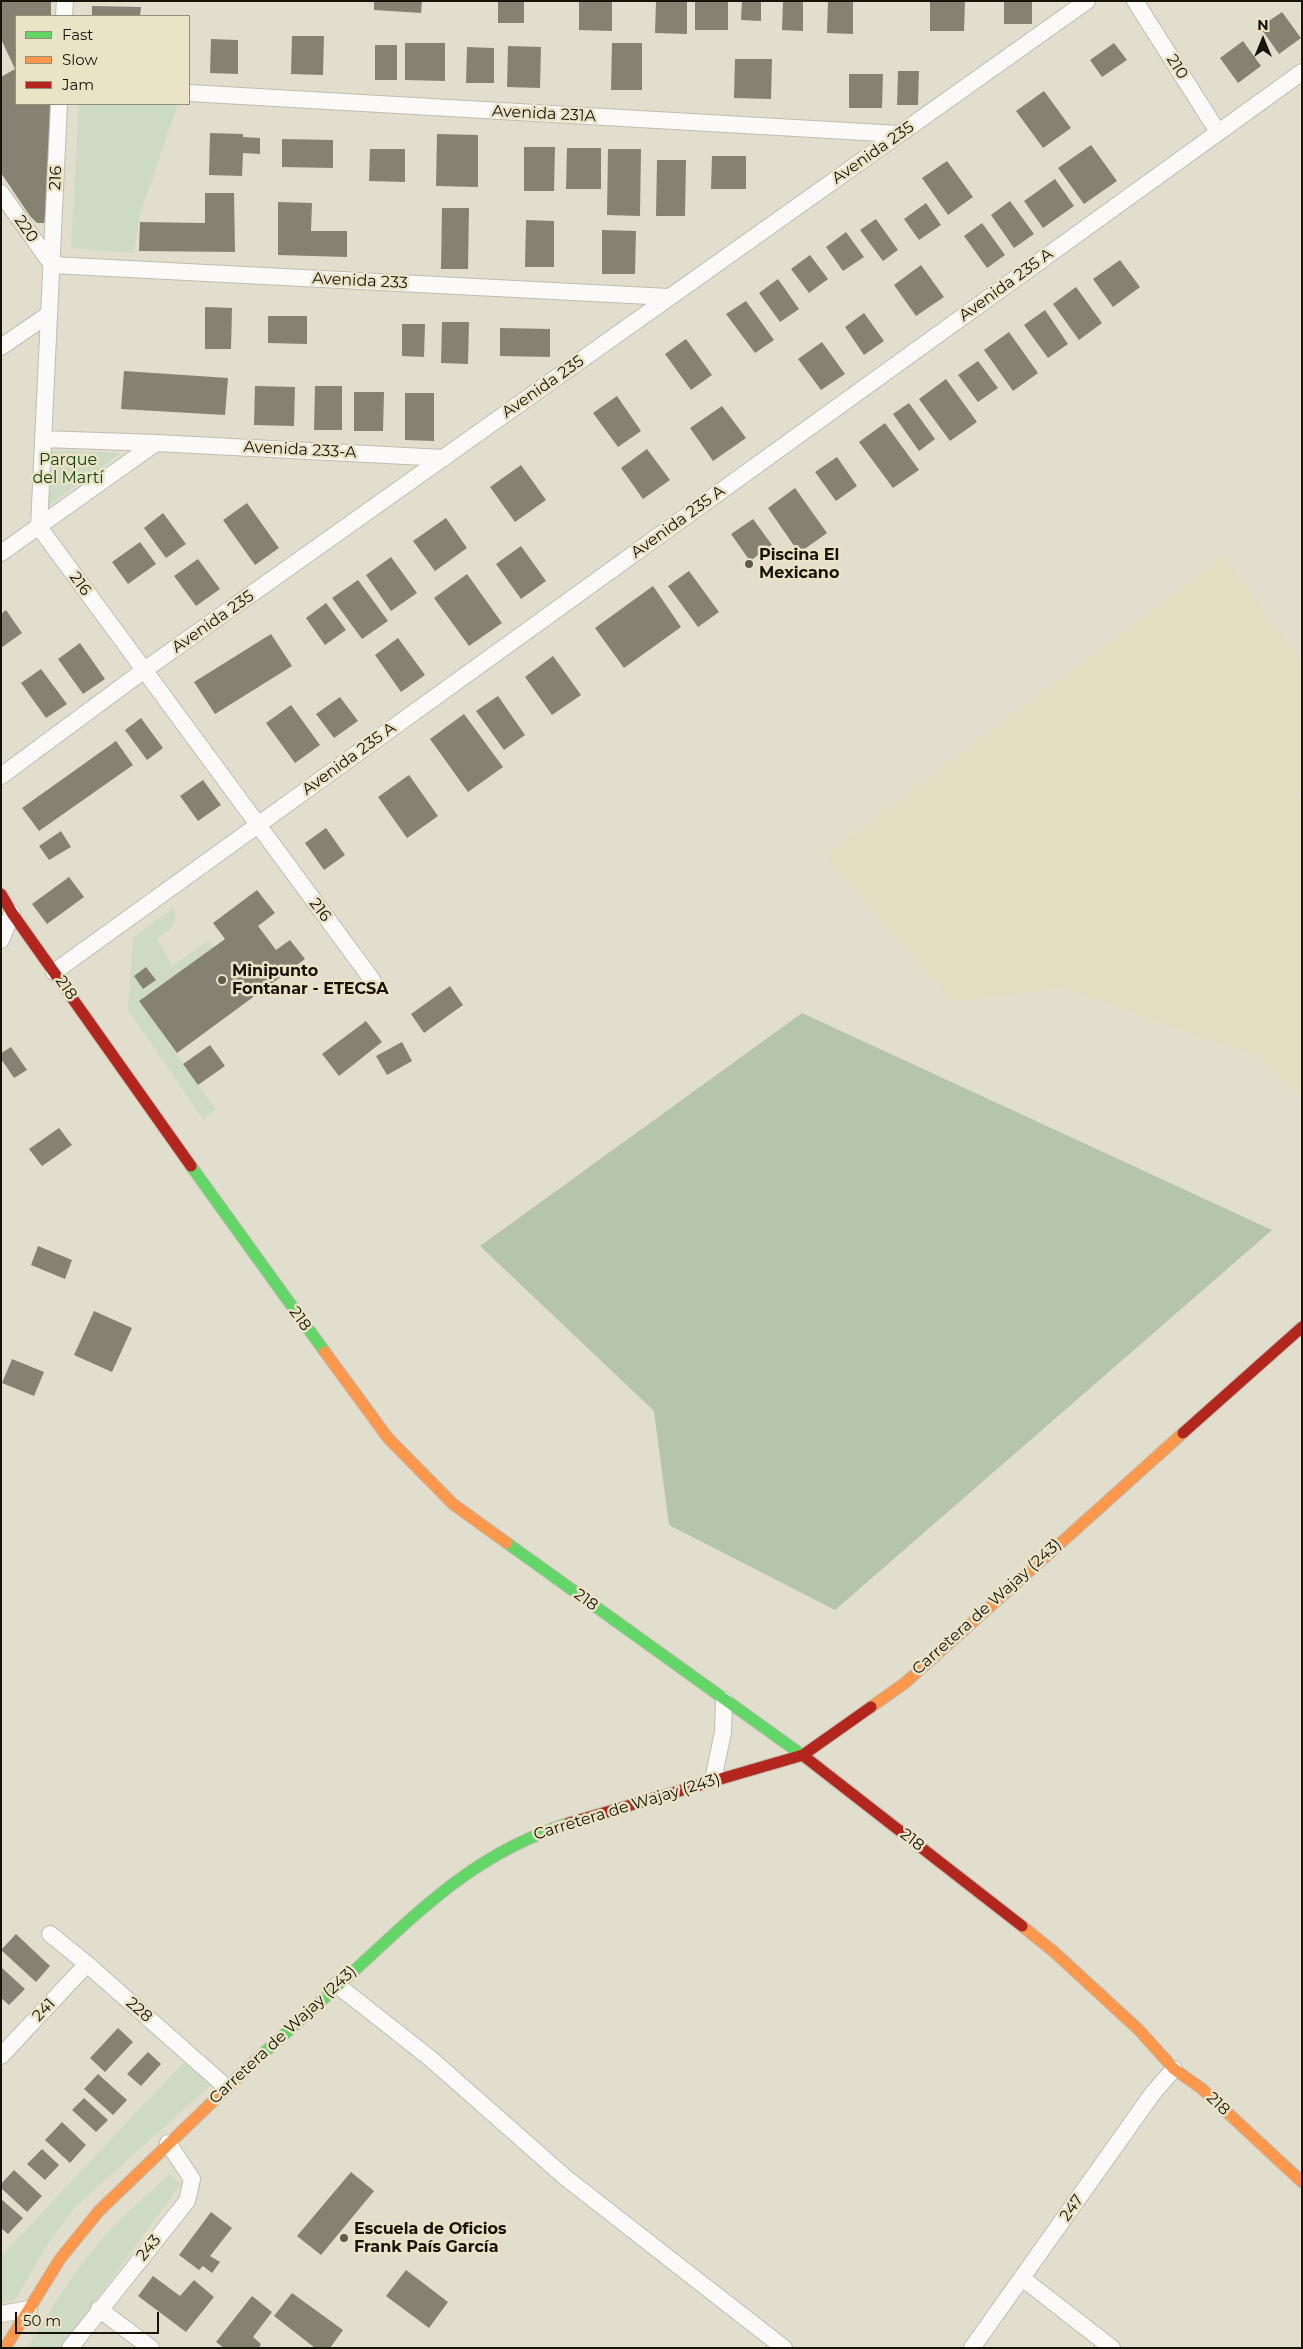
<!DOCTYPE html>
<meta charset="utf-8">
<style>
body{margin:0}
#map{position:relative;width:1303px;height:2349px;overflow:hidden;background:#e2dece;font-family:Montserrat,sans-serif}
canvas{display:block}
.frame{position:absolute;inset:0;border:2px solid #161309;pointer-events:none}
.legend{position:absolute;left:15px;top:15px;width:175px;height:90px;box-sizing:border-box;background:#eae3c6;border:1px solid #95907a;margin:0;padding:6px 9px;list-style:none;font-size:15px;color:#161309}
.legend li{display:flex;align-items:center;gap:10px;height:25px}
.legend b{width:25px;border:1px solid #95907a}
.north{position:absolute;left:1238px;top:15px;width:50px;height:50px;-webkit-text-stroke:4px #eae3c6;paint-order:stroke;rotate:0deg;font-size:14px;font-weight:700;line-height:20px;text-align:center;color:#161309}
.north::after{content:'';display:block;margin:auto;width:18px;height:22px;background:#161309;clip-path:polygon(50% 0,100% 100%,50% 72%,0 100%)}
.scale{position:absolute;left:15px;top:2312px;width:144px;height:22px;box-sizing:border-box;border:2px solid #161309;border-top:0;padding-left:6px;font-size:15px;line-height:18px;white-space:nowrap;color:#161309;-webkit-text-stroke:4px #eae3c6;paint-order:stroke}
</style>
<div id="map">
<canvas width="1303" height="2349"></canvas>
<div class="frame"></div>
<ul class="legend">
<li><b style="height:6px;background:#63d668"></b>Fast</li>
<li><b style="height:6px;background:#ff974d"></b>Slow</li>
<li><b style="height:6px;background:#b3261e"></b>Jam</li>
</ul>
<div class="north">N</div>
<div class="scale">50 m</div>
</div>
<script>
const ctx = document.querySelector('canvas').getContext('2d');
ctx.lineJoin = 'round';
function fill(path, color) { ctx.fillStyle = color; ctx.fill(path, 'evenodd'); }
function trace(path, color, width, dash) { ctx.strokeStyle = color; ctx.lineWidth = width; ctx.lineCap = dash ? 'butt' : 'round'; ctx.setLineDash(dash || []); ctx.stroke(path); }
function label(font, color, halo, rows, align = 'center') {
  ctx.font = font + ' Montserrat,sans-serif'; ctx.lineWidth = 5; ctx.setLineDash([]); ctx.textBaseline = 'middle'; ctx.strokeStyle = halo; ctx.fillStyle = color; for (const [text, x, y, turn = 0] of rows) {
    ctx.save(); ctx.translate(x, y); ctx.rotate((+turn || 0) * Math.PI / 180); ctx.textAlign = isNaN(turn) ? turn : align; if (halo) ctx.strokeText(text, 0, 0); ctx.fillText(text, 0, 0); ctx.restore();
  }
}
fill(new Path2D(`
 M 1224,556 L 1302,661 L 1302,787 L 1294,793 L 1302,802 L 1302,1100 L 1257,1056 L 1061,988 L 952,1002 L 825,856 Z`), '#e3ddc1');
fill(new Path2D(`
 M 79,104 L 178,104 L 140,214 L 134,253 L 71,248 Z
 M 51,450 L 121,453 L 48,506 Z
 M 173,908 C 181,923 168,931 157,939 L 173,966 L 209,940 L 214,947 L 140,1002 L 216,1110 L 203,1119 L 128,1010 L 133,938 Z
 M 183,2063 L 212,2084 L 75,2207 L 47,2245 L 15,2300 L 1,2303 L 1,2256 Z
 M 170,2174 L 181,2184 L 61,2348 L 27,2348 C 48,2313 70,2278 96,2246 C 118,2220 145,2197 170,2174 Z`), '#cddbc4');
fill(new Path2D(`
 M 802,1013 L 1272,1230 L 835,1610 L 669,1525 L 654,1411 L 480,1246 Z`), '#b4c5ab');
fill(new Path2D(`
 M 1,1 L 51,1 L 51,16 L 16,16 L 16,104 L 50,104 L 48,216 L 44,223 L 37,223 L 30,216 L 1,173 L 1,77 L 15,69 L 1,39 Z
 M 374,1 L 422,1 L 421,13 L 374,10 Z
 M 498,1 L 524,1 L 524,23 L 498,23 Z
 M 579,1 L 612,1 L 612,31 L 579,30 Z
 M 656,1 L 687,1 L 687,34 L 655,33 Z
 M 695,1 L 728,1 L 728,30 L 695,30 Z
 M 742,1 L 761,1 L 761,21 L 741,20 Z
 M 783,1 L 803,1 L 803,31 L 782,30 Z
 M 828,1 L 853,1 L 853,34 L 827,33 Z
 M 930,1 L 965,1 L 964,31 L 930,31 Z
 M 1004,1 L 1032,1 L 1032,24 L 1004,24 Z
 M 92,6 L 141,7 L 140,16 L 92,16 Z
 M 1282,12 L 1301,38 L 1279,54 L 1260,27 Z
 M 292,36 L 324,36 L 323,75 L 291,74 Z
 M 211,39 L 238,40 L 238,74 L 210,73 Z
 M 1243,41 L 1261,66 L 1238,83 L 1220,58 Z
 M 405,43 L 445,43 L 445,81 L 405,80 Z
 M 612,43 L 642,43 L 642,90 L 611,90 Z
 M 1114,43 L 1127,60 L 1102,77 L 1090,60 Z
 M 375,45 L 397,45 L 397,80 L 375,80 Z
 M 508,46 L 541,47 L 540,88 L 507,87 Z
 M 467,47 L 494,48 L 494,83 L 466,83 Z
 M 735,59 L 772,59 L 771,99 L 734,98 Z
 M 898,71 L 919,71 L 918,105 L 897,105 Z
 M 849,74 L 883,74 L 882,108 L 849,108 Z
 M 1044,91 L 1071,128 L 1043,148 L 1016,111 Z
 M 210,133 L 243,134 L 243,137 L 260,138 L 260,154 L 243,153 L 242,176 L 209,175 Z
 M 437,134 L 478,135 L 478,187 L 436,186 Z
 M 282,139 L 333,140 L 333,168 L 282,167 Z
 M 1091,145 L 1117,181 L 1084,204 L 1058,168 Z
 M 524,147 L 555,147 L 554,191 L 524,191 Z
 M 567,148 L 601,148 L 601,189 L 566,189 Z
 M 370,149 L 405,149 L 405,182 L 369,181 Z
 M 608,149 L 641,149 L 640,216 L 607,215 Z
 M 712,156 L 746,156 L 746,189 L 711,189 Z
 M 657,160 L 686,160 L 685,216 L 656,216 Z
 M 947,161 L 973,197 L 948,215 L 922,178 Z
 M 1055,179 L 1074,206 L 1043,228 L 1024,201 Z
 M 205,193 L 234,193 L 235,252 L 139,251 L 140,222 L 205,223 Z
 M 1010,201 L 1034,234 L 1014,248 L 991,215 Z
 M 278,202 L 312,203 L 311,231 L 347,231 L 347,257 L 278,255 Z
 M 926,203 L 941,225 L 919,240 L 904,219 Z
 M 442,208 L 469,208 L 468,269 L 441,269 Z
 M 876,219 L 898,250 L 883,261 L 860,230 Z
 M 526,220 L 554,221 L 554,267 L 525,267 Z
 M 982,223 L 1005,255 L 987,268 L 964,236 Z
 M 602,230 L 636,231 L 635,274 L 602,274 Z
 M 846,232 L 864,257 L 843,271 L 826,247 Z
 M 810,255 L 828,279 L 809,293 L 791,269 Z
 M 1120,260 L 1140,287 L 1113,307 L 1093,279 Z
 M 921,265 L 944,297 L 916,316 L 894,285 Z
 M 778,279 L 799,309 L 780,322 L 759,293 Z
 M 1076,287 L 1102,323 L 1079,340 L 1053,304 Z
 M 746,301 L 774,340 L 755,353 L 726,314 Z
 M 205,307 L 232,308 L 231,349 L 205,349 Z
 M 1045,310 L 1068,344 L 1048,358 L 1024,325 Z
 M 864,313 L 884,341 L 864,355 L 845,327 Z
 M 268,316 L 307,316 L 307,344 L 268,343 Z
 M 442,322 L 469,322 L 468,364 L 441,363 Z
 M 402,324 L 425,324 L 424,357 L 402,356 Z
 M 500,328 L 550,329 L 550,357 L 500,356 Z
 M 1009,332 L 1038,373 L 1013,391 L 984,350 Z
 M 686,339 L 712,375 L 691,390 L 665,354 Z
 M 822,342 L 845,374 L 821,390 L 798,359 Z
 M 978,361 L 998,388 L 978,402 L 958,375 Z
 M 124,371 L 228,378 L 225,415 L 121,409 Z
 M 946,379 L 977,422 L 950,441 L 919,399 Z
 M 255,386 L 295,387 L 294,426 L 254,425 Z
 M 315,386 L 342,386 L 342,430 L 314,430 Z
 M 354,392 L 384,392 L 383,431 L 354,431 Z
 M 405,393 L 434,393 L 434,441 L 405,440 Z
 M 617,396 L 641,431 L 618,447 L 593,413 Z
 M 909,403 L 935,439 L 919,451 L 893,414 Z
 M 722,406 L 746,438 L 713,461 L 690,428 Z
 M 885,423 L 919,470 L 893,488 L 859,442 Z
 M 647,449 L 670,480 L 643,499 L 621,468 Z
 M 837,457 L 857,486 L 836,501 L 815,472 Z
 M 521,465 L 546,500 L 515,522 L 490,487 Z
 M 795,488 L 827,533 L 799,553 L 768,508 Z
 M 247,503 L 279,548 L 255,565 L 223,520 Z
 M 163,513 L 186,544 L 166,558 L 144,528 Z
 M 446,518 L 467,548 L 435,571 L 413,541 Z
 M 753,519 L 772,545 L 750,561 L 731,534 Z
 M 140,542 L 156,564 L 128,584 L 112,562 Z
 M 521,546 L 546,581 L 521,599 L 496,564 Z
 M 391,557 L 417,593 L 391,611 L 366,575 Z
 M 198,559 L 220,589 L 196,606 L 174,576 Z
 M 689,571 L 719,612 L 698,627 L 668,586 Z
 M 467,574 L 502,623 L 469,646 L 434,598 Z
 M 358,580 L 388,621 L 362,639 L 332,598 Z
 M 653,586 L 681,627 L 624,668 L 595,628 Z
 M 326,603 L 346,630 L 325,645 L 306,618 Z
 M 6,610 L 22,633 L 1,648 L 1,614 Z
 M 271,634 L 292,666 L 215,714 L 194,682 Z
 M 398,638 L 425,675 L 401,692 L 375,655 Z
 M 80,643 L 105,679 L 83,694 L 58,659 Z
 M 553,656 L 581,695 L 552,715 L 525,677 Z
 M 41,669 L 67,704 L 46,718 L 21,683 Z
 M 498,696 L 525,735 L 504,750 L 476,711 Z
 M 340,697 L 358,721 L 334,738 L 316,714 Z
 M 291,705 L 320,745 L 295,763 L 266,723 Z
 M 464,714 L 503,767 L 468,792 L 430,739 Z
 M 141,718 L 163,748 L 147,760 L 125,730 Z
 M 116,741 L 133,765 L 39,831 L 22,808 Z
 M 409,775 L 438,816 L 407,838 L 378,797 Z
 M 203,780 L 221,805 L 198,821 L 180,796 Z
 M 326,828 L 345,855 L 324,870 L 305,843 Z
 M 61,831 L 71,847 L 49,860 L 39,846 Z
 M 69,877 L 84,897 L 47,924 L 32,904 Z
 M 257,890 L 275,913 L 258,926 L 276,950 L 290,940 L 305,959 L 177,1053 L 139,1001 L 225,939 L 213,923 Z
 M 146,967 L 156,980 L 143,989 L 134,976 Z
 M 450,986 L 463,1005 L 424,1033 L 411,1014 Z
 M 366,1021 L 382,1042 L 339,1076 L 322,1054 Z
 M 402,1042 L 412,1061 L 387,1075 L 376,1056 Z
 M 210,1045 L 225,1066 L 198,1085 L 183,1064 Z
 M 11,1047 L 27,1070 L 14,1078 L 1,1059 L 1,1053 Z
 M 59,1128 L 72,1145 L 42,1166 L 29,1149 Z
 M 38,1246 L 72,1260 L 65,1279 L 31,1265 Z
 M 94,1311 L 132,1328 L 112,1372 L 74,1355 Z
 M 12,1359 L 44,1372 L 34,1396 L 2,1383 Z
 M 16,1934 L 50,1966 L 36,1982 L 1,1950 Z
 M 1,1967 L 25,1989 L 9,2005 L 1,1998 Z
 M 118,2028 L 133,2042 L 105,2072 L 90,2058 Z
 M 148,2052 L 161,2064 L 141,2086 L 127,2074 Z
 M 98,2074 L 127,2100 L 113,2115 L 84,2089 Z
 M 84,2098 L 108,2120 L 96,2132 L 72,2110 Z
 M 62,2122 L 86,2145 L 70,2163 L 45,2140 Z
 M 42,2149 L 59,2165 L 45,2180 L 27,2164 Z
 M 14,2170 L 42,2196 L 27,2212 L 1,2188 L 1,2184 Z
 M 351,2172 L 374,2191 L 321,2255 L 297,2236 Z
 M 1,2199 L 23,2218 L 8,2234 L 1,2228 Z
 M 211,2212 L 232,2228 L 210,2256 L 220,2262 L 212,2273 L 203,2266 L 199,2270 L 179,2255 Z
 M 406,2270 L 448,2302 L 429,2328 L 386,2296 Z
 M 153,2276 L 180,2296 L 194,2280 L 214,2297 L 186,2332 L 138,2296 Z
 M 292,2293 L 343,2330 L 330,2348 L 315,2348 L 274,2316 Z
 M 252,2296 L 272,2312 L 253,2337 L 261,2344 L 259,2348 L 224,2348 L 216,2342 Z`), '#868273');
const street = new Path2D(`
 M 1135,1 L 1218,132
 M 64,16 L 65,1
 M 189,93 L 899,134
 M 59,104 L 39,527 L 373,981
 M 1,193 L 52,265 L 669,297
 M 1,347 L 49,314
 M 43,439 L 156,443
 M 1,553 L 156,443 L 444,458
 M 1,776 L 143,671 L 1087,1
 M 1,940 L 12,913
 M 54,972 L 1302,72
 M 713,1780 L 723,1732 L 724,1700
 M 50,1934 L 87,1964 L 226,2087
 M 337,1985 L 431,2059 L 566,2178 L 784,2348
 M 1,2056 L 87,1964
 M 1022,2278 L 1112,2348
 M 99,2309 L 151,2348
 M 1,2314 L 29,2309
 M 70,2348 L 187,2201 L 192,2179 L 168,2143
 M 972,2348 L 1153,2093 L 1174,2069`);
const fast = new Path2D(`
 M 191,1166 L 325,1352
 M 507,1543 L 805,1757
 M 257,2059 C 295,2025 332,1991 369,1957 C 434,1897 483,1851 569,1823`);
const slow = new Path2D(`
 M 325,1352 L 388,1438 L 453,1504 L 507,1543
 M 871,1707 L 905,1683 L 1183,1433
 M 1022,1926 L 1053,1951 L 1139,2030 L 1174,2069 L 1201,2088 L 1302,2182
 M 5,2348 L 60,2259 L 99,2211 L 257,2059`);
const jam = new Path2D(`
 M 1,894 L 12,913 L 191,1166
 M 1183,1433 L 1302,1327
 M 805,1757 L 1022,1926
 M 569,1823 L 803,1755 L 871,1707`);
trace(street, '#bfbcaf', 18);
trace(fast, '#bfbcaf', 13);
trace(slow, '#bfbcaf', 13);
trace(jam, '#bfbcaf', 13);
trace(street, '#fbfaf8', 16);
trace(fast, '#63d668', 11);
trace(slow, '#ff974d', 11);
trace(jam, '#b3261e', 11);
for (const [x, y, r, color] of [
 [749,564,5,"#5d5a4e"],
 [222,980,5,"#5d5a4e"],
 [344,2238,5,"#5d5a4e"]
]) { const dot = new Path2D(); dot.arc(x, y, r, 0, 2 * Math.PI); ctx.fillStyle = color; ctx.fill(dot); trace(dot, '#eae3c6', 2); }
label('16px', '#161309', '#eae3c6', [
 ["210",1177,67,58],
 ["Avenida 231A",544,114,3],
 ["Avenida 235",873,153,-35],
 ["216",56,178,-87],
 ["220",26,229,55],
 ["Avenida 233",360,281,3],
 ["Avenida 235 A",1006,285,-36],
 ["Avenida 235",543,387,-35],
 ["Avenida 233-A",300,450,3],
 ["Avenida 235 A",678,522,-36],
 ["216",80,584,54],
 ["Avenida 235",213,622,-35],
 ["Avenida 235 A",349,759,-36],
 ["216",320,910,53],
 ["218",66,988,55],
 ["218",300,1319,54],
 ["218",586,1600,36],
 ["Carretera de Wajay (243)",987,1607,-42],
 ["Carretera de Wajay (243)",627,1807,-17],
 ["218",912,1840,38],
 ["241",44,2010,-47],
 ["228",139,2010,41],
 ["Carretera de Wajay (243)",283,2035,-43],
 ["218",1218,2104,44],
 ["247",1072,2208,-55],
 ["243",149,2248,-51]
]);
label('16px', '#134314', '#eae3c6', [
 ["Parque",68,460],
 ["del Martí",68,478]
]);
label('bold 16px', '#161309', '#eae3c6', [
 ["Piscina El",759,555],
 ["Mexicano",759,573],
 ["Minipunto",232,971],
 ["Fontanar - ETECSA",232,989],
 ["Escuela de Oficios",354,2229],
 ["Frank País García",354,2247]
], 'left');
</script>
